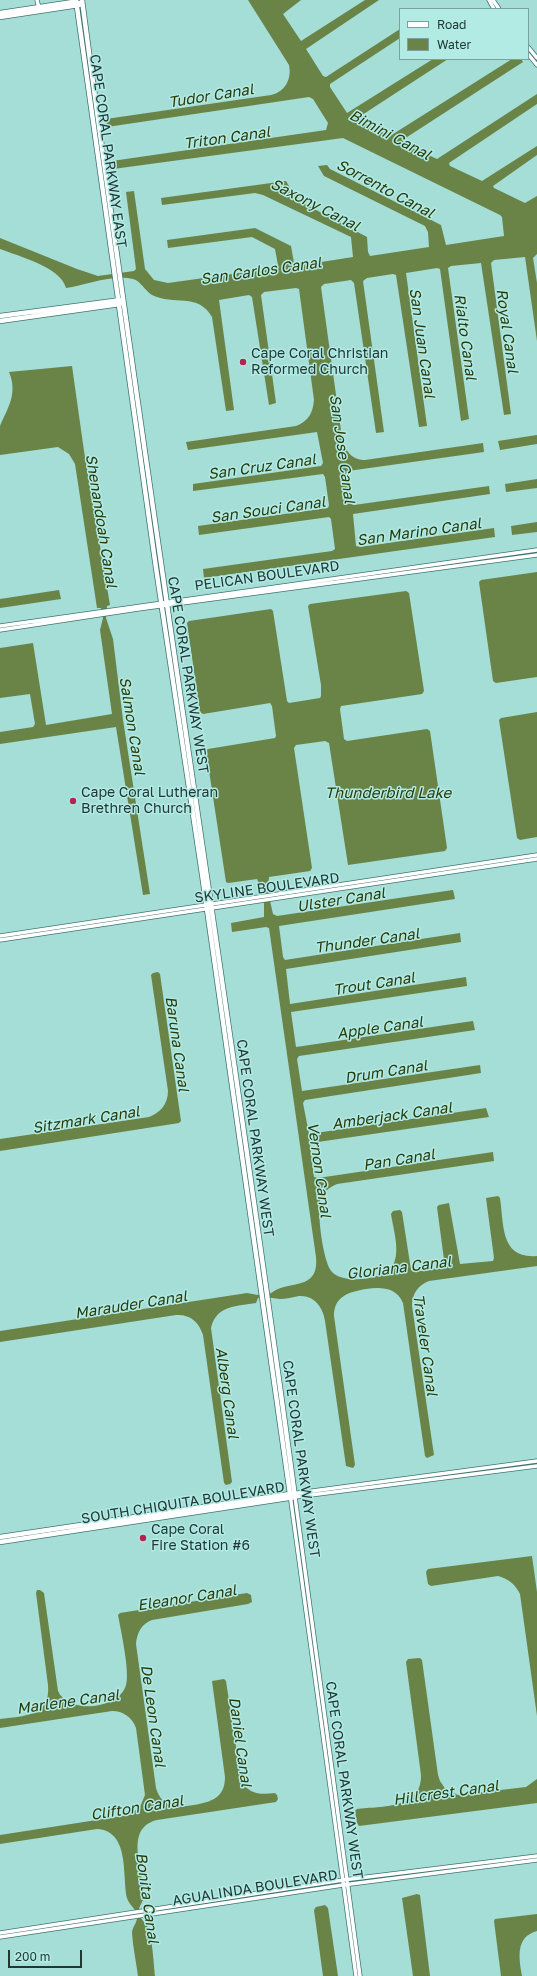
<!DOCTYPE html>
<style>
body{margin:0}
#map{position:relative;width:537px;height:1976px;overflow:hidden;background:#a5ddd7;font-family:"Golos Text",sans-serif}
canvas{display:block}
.legend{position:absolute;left:399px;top:8px;width:130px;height:52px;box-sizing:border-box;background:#b2eae4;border:1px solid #78a29e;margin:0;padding:5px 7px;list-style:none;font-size:12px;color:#213735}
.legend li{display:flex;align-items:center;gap:8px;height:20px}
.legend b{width:20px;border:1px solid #78a29e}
.scale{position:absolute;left:8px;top:1950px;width:74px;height:18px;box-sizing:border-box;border:2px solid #213735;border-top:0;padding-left:5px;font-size:12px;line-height:14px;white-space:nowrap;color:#213735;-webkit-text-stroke:3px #b2eae4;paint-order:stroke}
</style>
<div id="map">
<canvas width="537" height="1976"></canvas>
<ul class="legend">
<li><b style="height:5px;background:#fff"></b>Road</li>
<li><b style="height:11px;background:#698446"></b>Water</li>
</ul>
<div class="scale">200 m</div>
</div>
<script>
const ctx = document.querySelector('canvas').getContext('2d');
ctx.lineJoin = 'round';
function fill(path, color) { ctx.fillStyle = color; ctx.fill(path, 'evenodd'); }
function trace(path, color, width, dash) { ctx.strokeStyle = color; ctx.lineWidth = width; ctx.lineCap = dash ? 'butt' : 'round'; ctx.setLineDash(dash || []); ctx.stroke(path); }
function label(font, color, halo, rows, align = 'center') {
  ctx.font = font + ' "Golos Text",sans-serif'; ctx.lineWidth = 3; ctx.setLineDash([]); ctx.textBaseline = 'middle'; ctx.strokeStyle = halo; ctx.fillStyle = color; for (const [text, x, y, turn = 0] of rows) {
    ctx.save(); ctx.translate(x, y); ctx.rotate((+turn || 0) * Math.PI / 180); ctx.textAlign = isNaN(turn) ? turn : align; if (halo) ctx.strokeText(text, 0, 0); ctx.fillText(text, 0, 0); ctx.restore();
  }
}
fill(new Path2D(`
 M 248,0 L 301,0 L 283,14 L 301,41 L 365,0 L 379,0 L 306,49 L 323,76 L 326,77 L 400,29 L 400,38 L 330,84 L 330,87 L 347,113 L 433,59 L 448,59 L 359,117 L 360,121 L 390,136 L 512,59 L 521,59 L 523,62 L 404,139 L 403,141 L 404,144 L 437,159 L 537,94 L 537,104 L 449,163 L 450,166 L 482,181 L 537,146 L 537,155 L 493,186 L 494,188 L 525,203 L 537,196 L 537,254 L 533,258 L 537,283 L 537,341 L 525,257 L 494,260 L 491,263 L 511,414 L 504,415 L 481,263 L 451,266 L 448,268 L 469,419 L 461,421 L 440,269 L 437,268 L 406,273 L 427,426 L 419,427 L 396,275 L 393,274 L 367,278 L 363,281 L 384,432 L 376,433 L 354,283 L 351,280 L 324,284 L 321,287 L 342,438 C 345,450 351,460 365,460 L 483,443 L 484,452 L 348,471 L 346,474 L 351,504 L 354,505 L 489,486 L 490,494 L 353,514 L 356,546 L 360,547 L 494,528 L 495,537 L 204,578 L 203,569 L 332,551 L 335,549 L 331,519 L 329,517 L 199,535 L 198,526 L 328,508 L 329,505 L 325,477 L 323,474 L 193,491 L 193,484 L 321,466 L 323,463 L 317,432 L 188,450 L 186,442 L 296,426 C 309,421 313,412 314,400 L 299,289 L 296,288 L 264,292 L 261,295 L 276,403 L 269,405 L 252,297 L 249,295 L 219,300 L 234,410 L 226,411 L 212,317 C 198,292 174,306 152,295 C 145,291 141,281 133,279 C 114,274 85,285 66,288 C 61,267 18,256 0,249 L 0,238 L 77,269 L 98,276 L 134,271 L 136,269 L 126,192 L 134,191 L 145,269 L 154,280 L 168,283 L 276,268 L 278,265 L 275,249 L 252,237 L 168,248 L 167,240 L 255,228 L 291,246 L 294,263 L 296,266 L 353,257 L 351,237 L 263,195 L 255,193 L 162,205 L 161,198 L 286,181 L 295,196 L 303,203 L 367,237 L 368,252 L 370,256 L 429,247 L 428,232 L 425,226 L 324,176 L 318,166 L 327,165 L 330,169 L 441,225 L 446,245 L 504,236 L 502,217 L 500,215 L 343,138 L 113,169 L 112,161 L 326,130 L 328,123 L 313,99 L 309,97 L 107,127 L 106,119 L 271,95 C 285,92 292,79 289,65 Z
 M 72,366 L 84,451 L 110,605 L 107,606 L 106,618 L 113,639 L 123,720 L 150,894 L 143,895 L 116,727 L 0,744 L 0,732 L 33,727 L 35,724 L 30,694 L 0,698 L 0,648 L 33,643 L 46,725 L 112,714 L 100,630 L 103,618 L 101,608 L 97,608 L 75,464 L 69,454 L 58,447 L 0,455 C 0,447 0,434 0,426 C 8,407 18,394 9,372 Z
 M 537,435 L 537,444 L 500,450 L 498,441 Z
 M 537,479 L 537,488 L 506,492 L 505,484 Z
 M 537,522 L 537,532 L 512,535 L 511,526 Z
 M 537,572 L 537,677 L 496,683 L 493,681 L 479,582 L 481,580 Z
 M 59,590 L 61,599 L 0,608 L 0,599 Z
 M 406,591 L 409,593 L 424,691 L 422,694 L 341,706 L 340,709 L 344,739 L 347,741 L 427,729 L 430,731 L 447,848 L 445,851 L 348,865 L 329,743 L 325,741 L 296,745 L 294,748 L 312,868 L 310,871 L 269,877 L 268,892 L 273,914 L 277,916 L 453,890 L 455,899 L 279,926 L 283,957 L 285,960 L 460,933 L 461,942 L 286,969 L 290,1004 L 466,977 L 467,986 L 291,1012 L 296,1047 L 473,1021 L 475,1030 L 299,1056 L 297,1059 L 302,1091 L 480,1065 L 481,1073 L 305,1100 L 303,1103 L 309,1134 L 486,1108 L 489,1117 L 311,1143 L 310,1146 L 314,1177 L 318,1178 L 493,1152 L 494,1161 L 337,1184 C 330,1187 324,1191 321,1198 C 316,1209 323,1263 332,1272 C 344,1285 387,1280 394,1263 C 400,1249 393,1228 391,1214 L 393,1211 L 400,1210 L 402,1212 L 411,1270 L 414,1272 L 445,1267 L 437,1207 L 439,1205 L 449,1203 L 460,1264 L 493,1261 L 494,1258 L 486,1198 L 498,1196 L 500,1198 C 504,1225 500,1259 537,1256 L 537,1266 L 429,1281 C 418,1285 412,1294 412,1306 L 434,1455 L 427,1458 L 425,1456 L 403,1303 C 396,1287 381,1287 366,1289 C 349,1292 334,1296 334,1316 L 355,1465 L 353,1468 L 346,1466 L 325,1321 C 323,1307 314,1295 299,1296 C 293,1297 286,1299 280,1299 C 272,1298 267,1297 258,1298 L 256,1303 C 238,1306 216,1305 211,1328 L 232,1482 L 230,1484 L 226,1485 L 224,1483 L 203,1335 C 199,1322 190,1314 176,1315 L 0,1342 L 0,1331 L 247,1293 C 255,1294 262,1297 269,1294 C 272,1293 275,1290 278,1289 C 296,1282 319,1287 316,1257 L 269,928 L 266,927 L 232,932 L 231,923 L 264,917 L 264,894 L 257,879 L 228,883 L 226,882 L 206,751 L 208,749 L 275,738 L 276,736 L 272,706 L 270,703 L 203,714 L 200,712 L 187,623 L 189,621 L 271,609 L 273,611 L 287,701 L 289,703 L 320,698 L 321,696 L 321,685 L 308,606 L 310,604 Z
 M 537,712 L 537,837 L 520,840 L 517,838 L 499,720 L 501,718 Z
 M 158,972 L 160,974 L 181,1121 L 179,1123 L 0,1151 L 0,1139 L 149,1117 C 160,1113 168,1104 168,1091 L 151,975 L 153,973 Z
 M 532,1556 L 537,1592 L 537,1716 L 520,1594 C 515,1584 509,1579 498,1576 L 431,1586 L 428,1584 L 426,1572 L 428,1569 Z
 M 37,1590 L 40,1590 L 44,1593 L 58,1691 C 68,1715 120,1709 126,1685 C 130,1672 121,1631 118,1615 L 120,1613 L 247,1593 L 251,1595 L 252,1602 L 248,1604 L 152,1620 C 141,1624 137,1633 136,1644 L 156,1788 C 162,1808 177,1808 194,1805 C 211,1802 225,1798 225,1777 L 212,1681 L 224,1679 L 226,1681 L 241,1780 C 248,1794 260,1795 275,1793 L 277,1795 L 278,1799 L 276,1802 L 157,1820 C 123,1828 144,1872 144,1895 C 144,1902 138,1906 139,1912 C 140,1920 145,1921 148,1928 C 152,1935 154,1966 155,1976 L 138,1976 C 136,1962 133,1947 132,1933 C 132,1927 138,1922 137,1916 C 136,1908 129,1905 127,1898 C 122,1875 130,1831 97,1829 L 0,1844 L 0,1835 L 129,1815 L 140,1807 L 145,1795 L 136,1728 C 132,1717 123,1711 112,1711 L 0,1728 L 0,1719 C 23,1716 51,1717 48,1685 L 36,1593 Z
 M 420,1658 L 422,1660 L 438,1775 L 440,1781 L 446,1790 L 458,1795 L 526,1787 L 537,1779 L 537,1803 L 359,1826 L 357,1823 L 355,1811 L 357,1809 C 382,1806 422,1809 421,1775 L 406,1662 L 408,1659 Z
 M 417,1894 L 420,1895 L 430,1976 L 413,1976 L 402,1898 Z
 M 325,1905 L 328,1908 L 338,1976 L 323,1976 L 314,1910 L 316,1907 Z
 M 537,1914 L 537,1931 C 515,1937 519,1958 522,1976 L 501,1976 L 494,1921 L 495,1919 Z`), '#698446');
const minor = new Path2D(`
 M 37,0 L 39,8
 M 489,0 L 494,9
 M 493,0 L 499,9
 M 528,47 L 537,58
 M 528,54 L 537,65
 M 0,626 L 537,550
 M 0,630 L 138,609 L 537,555
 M 0,936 L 537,855
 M 0,940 L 537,859
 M 0,1933 L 343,1880 L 537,1856
 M 0,1937 L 343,1885 L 537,1860
 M 356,1976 L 290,1494 L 537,1461
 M 360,1976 L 295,1497 L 537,1466`);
const major = new Path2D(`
 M 0,13 L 73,2 L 79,3
 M 0,17 L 79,5
 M 0,316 L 121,300
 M 0,321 L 120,304
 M 0,1537 L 290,1494 L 202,874 L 156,568 L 76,0
 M 0,1542 L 295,1497 C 228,998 148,500 82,0`);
trace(minor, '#3f746f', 5);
trace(major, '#3f746f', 6);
trace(minor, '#fff', 3.5);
trace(major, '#fff', 4.5);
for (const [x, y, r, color] of [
 [243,362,4,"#b42451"],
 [73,801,4,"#b42451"],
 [143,1538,4,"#b42451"]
]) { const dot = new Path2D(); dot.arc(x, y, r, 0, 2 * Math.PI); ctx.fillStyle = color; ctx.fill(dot); trace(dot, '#b2eae4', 1.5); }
label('14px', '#213735', '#b2eae4', [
 ["CAPE CORAL PARKWAY EAST",108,151,82],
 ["PELICAN BOULEVARD",267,576,-8],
 ["CAPE CORAL PARKWAY WEST",188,675,81],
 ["SKYLINE BOULEVARD",267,888,-8],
 ["CAPE CORAL PARKWAY WEST",255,1138,82],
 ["CAPE CORAL PARKWAY WEST",301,1459,82],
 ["SOUTH CHIQUITA BOULEVARD",183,1503,-9],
 ["CAPE CORAL PARKWAY WEST",344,1780,82],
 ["AGUALINDA BOULEVARD",255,1888,-9]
]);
label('14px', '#213735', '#b2eae4', [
 ["Cape Coral Christian",251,354],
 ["Reformed Church",251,370],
 ["Cape Coral Lutheran",81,793],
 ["Brethren Church",81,809],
 ["Cape Coral",151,1530],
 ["Fire Station #6",151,1546]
], 'left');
label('italic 15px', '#293b0c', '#b2eae4', [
 ["Tudor Canal",211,96,-9],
 ["Bimini Canal",390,135,28],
 ["Triton Canal",227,138,-8],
 ["Sorrento Canal",385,189,28],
 ["Saxony Canal",315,205,27],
 ["San Carlos Canal",261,271,-8],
 ["Royal Canal",507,331,82],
 ["Rialto Canal",465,337,82],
 ["San Juan Canal",422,343,82],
 ["San Jose Canal",342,449,82],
 ["San Cruz Canal",262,467,-8],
 ["San Souci Canal",268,510,-8],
 ["Shenandoah Canal",101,521,81],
 ["San Marino Canal",419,532,-8],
 ["Salmon Canal",132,726,81],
 ["Thunderbird Lake",388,793],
 ["Ulster Canal",341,900,-9],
 ["Thunder Canal",367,941,-8],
 ["Trout Canal",374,984,-9],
 ["Apple Canal",380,1028,-8],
 ["Baruna Canal",177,1044,82],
 ["Drum Canal",386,1072,-9],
 ["Amberjack Canal",392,1116,-8],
 ["Sitzmark Canal",86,1120,-9],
 ["Pan Canal",399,1160,-9],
 ["Vernon Canal",319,1170,82],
 ["Gloriana Canal",399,1268,-7],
 ["Marauder Canal",131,1305,-9],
 ["Traveler Canal",425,1345,82],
 ["Alberg Canal",227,1393,82],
 ["Eleanor Canal",187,1598,-9],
 ["Marlene Canal",68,1702,-8],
 ["De Leon Canal",153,1716,82],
 ["Daniel Canal",240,1742,82],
 ["Hillcrest Canal",446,1793,-8],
 ["Clifton Canal",137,1808,-9],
 ["Bonita Canal",147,1898,82]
]);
</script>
